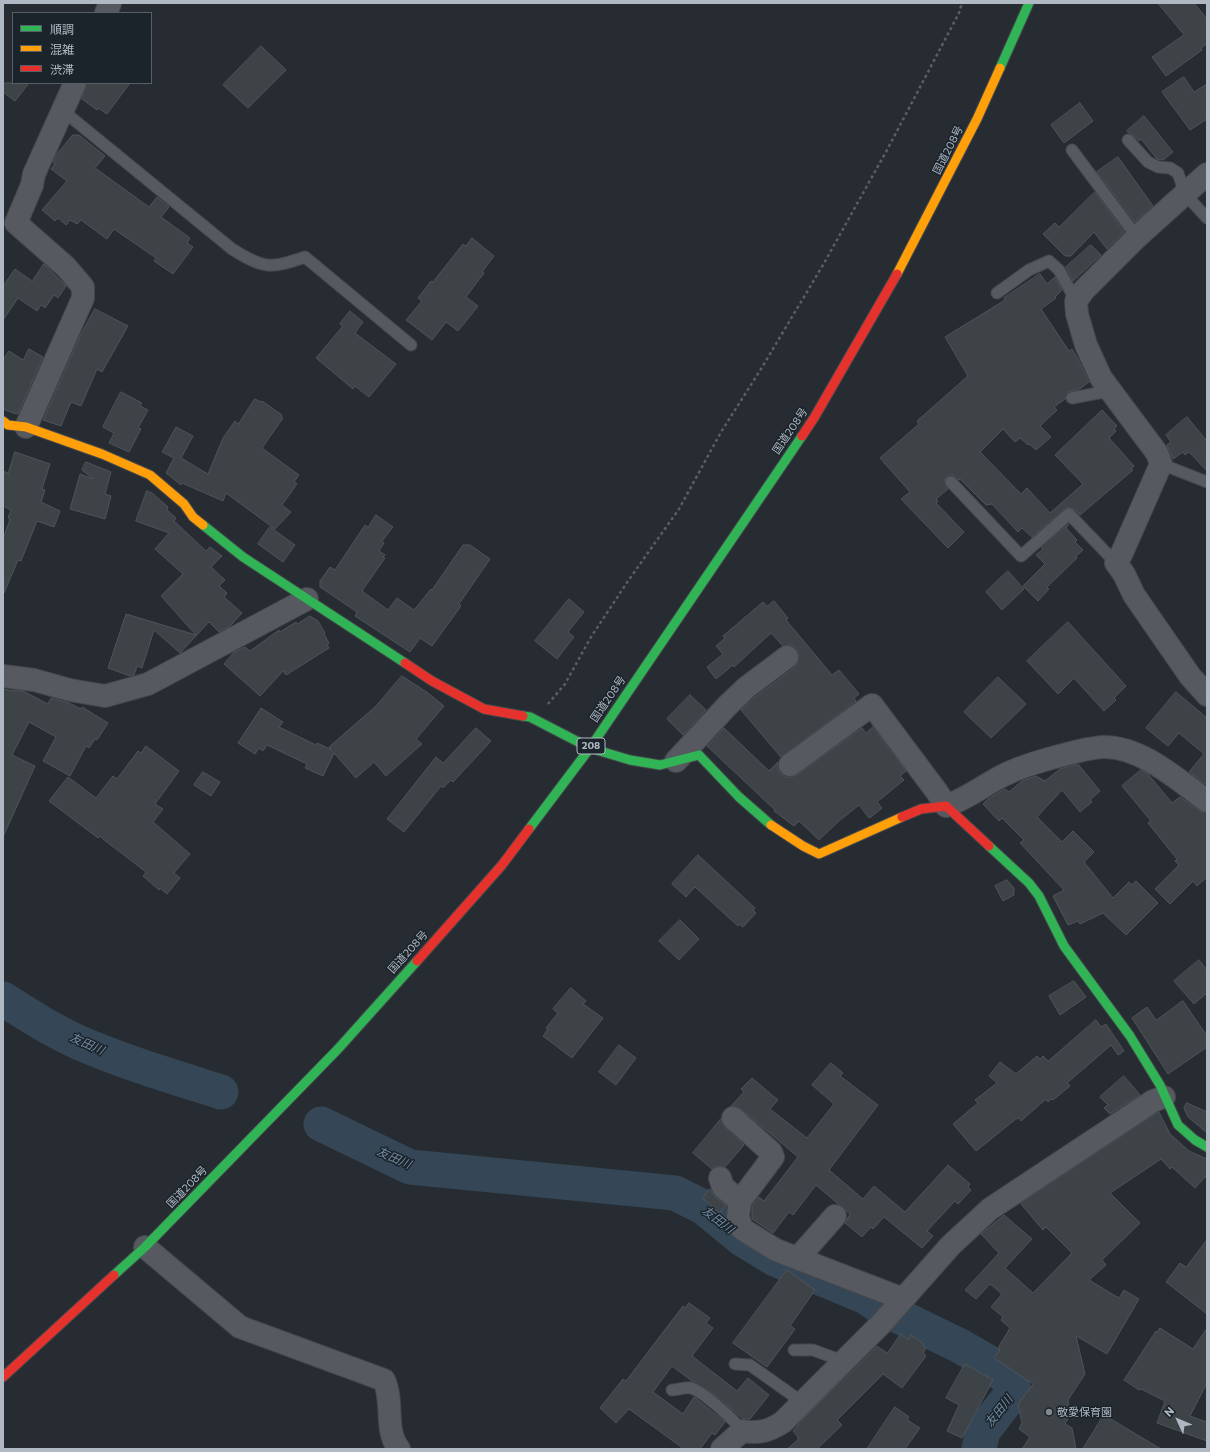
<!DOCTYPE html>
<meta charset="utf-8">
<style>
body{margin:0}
#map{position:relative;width:1210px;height:1452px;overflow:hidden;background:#262c31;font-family:Commissioner,"Noto Sans JP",sans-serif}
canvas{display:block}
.frame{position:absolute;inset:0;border:4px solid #b0b9c3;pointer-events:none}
.legend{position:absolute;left:12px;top:12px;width:140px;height:72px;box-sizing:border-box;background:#1b232b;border:1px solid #575f68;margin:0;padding:5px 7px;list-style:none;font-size:12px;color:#b0b9c3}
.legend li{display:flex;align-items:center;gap:8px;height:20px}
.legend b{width:20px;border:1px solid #575f68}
.north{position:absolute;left:1158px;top:1400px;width:40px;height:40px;-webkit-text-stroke:3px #1b232b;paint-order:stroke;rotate:314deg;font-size:11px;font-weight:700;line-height:16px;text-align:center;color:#b0b9c3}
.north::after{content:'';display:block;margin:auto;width:14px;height:18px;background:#b0b9c3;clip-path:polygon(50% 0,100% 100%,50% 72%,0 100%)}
</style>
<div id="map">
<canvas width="1210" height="1452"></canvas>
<div class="frame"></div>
<ul class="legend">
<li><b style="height:5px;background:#30b455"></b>順調</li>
<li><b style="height:5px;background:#ff9f0a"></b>混雑</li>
<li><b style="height:5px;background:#e5322d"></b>渋滞</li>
</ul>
<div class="north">N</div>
</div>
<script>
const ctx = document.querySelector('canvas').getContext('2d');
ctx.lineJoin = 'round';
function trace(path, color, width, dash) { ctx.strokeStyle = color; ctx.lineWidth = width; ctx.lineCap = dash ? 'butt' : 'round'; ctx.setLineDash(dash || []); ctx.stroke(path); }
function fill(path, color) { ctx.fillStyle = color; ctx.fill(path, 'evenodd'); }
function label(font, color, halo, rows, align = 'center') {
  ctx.font = font + ' Commissioner,"Noto Sans JP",sans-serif'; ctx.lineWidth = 3; ctx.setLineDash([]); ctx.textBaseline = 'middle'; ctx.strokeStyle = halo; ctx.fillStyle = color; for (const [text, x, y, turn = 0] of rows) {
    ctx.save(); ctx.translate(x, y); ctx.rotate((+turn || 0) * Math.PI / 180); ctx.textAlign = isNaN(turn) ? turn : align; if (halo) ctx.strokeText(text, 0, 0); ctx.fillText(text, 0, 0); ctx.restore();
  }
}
trace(new Path2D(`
 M 3,999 C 28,1015 53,1031 80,1043 C 126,1063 174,1077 221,1092
 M 321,1124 L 410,1167 L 675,1193 L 703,1207 L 742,1239 L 775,1259 L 866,1297 L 882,1308 L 960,1346 L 986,1361 L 1012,1382 L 1014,1391 L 983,1431 L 979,1449`), '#354757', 35);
const building = new Path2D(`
 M 1158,3 L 1194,3 L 1207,19 L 1207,44 L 1201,48 L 1202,50 L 1166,76 L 1152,57 L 1184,35 Z
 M 261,46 L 286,70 L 248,108 L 223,85 Z
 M 1184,77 L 1194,92 L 1207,84 L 1207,119 L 1190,130 L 1162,92 Z
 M 3,83 L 29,83 L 15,101 L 3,92 Z
 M 87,83 L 130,83 L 107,114 L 98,108 L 97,110 L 82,99 Z
 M 1080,103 L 1093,121 L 1064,143 L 1051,125 Z
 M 1144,116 L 1173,152 L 1163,160 L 1157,159 L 1141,139 L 1139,141 L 1127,131 Z
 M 73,135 L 79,135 L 105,156 L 95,168 L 149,207 L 157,197 L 169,207 L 161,217 L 190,238 L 187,243 L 193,247 L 173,274 L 154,261 L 156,258 L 114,229 L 107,239 L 81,220 L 77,224 L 70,220 L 66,225 L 58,218 L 55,221 L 42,210 L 67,181 L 51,169 L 55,164 L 53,162 L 56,155 Z
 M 1118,157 L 1153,206 L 1135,222 L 1097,172 Z
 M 1095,192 L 1124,232 L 1107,249 L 1094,232 L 1071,256 L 1065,256 L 1043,234 L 1055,223 L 1059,227 Z
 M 472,238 L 494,256 L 482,272 L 484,273 L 466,297 L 478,306 L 458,331 L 446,322 L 432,340 L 406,320 L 422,301 L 418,298 L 431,281 L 433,282 L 463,244 L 466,246 Z
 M 1091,245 L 1101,255 L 1073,281 L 1066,267 Z
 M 44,264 L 66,286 L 58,298 L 54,295 L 45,308 L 41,305 L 37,311 L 18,298 L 3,320 L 3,286 L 15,269 L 32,281 Z
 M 1040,274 L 1047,284 L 1055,277 L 1062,290 L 1055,297 L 1056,298 L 1041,309 L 1069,351 L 1072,349 L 1079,361 L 1089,382 L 1078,390 L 1068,392 L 1065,399 L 1054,407 L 1057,410 L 1040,426 L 1051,437 L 1036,450 L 1029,444 L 1028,445 L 1020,438 L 1015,442 L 1003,429 L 980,452 L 1021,494 L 1027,488 L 1050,513 L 1083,484 L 1055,455 L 1102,410 L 1117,426 L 1114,429 L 1116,431 L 1109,438 L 1134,466 L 1131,469 L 1133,470 L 1080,515 L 1074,509 L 1067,507 L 1032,537 L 1022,528 L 1018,532 L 992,504 L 986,505 L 960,479 L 959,480 L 953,475 L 949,475 L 944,480 L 948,489 L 936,499 L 938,501 L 936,503 L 964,532 L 948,548 L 901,499 L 910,492 L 880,458 L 919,424 L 917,421 L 968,376 L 945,337 L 1005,300 L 1004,298 Z
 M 95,309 L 128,326 L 102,372 L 97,369 L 81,406 L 71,402 L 61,426 L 43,420 L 80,336 Z
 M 350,311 L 363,322 L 355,333 L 396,364 L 369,397 L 355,386 L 353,389 L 316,358 L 343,326 L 340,324 Z
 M 29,349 L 43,357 L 18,414 L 13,413 L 3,409 L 3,360 L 9,351 L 23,360 Z
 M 121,392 L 142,403 L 140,406 L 148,410 L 138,428 L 141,429 L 129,452 L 109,443 L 114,433 L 103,427 Z
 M 255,399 L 261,402 L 262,401 L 282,415 L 281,417 L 283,418 L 262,448 L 299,475 L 294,482 L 297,484 L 282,505 L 291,512 L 275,529 L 226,493 L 223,501 L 182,483 L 181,485 L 166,473 L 174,458 L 162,452 L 176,427 L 193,436 L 181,458 L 208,474 L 223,438 L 235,421 L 238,424 Z
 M 1187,417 L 1207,441 L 1207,471 L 1189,452 L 1185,455 L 1183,452 L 1173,459 L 1167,445 L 1171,442 L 1166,435 Z
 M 15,452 L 50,464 L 42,489 L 45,490 L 41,502 L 60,511 L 54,527 L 37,521 L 21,561 L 18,560 L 4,593 L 3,539 L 10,519 L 8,518 L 11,510 L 3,506 L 3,471 L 8,473 Z
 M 86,462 L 111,472 L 105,494 L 111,496 L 105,519 L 70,509 L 80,474 L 93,479 L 82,470 Z
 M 147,491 L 152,493 L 168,507 L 167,510 L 176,518 L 174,521 L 206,551 L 210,547 L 222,556 L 211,567 L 225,580 L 219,586 L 227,593 L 224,597 L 242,613 L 230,626 L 219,632 L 209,622 L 180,653 L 154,630 L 142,668 L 137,666 L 134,675 L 130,676 L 108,668 L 126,614 L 196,635 L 161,596 L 183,574 L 155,549 L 169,533 L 136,521 Z
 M 376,515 L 393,527 L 382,541 L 384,543 L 379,551 L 385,555 L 383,557 L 385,558 L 362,591 L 388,610 L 397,598 L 414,610 L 431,589 L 432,590 L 463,545 L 470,545 L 490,559 L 459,604 L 461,606 L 432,646 L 420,638 L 410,652 L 355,616 L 357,612 L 320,587 L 320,581 L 330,567 L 335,570 L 365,525 L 368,527 Z
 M 1069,524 L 1066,528 L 1077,540 L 1075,542 L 1083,550 L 1076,556 L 1077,558 L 1047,587 L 1049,589 L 1038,601 L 1023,586 L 1045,564 L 1036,555 L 1043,549 L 1041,547 Z
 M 270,527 L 295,545 L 283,562 L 258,544 Z
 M 1008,571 L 1024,589 L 1002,610 L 986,592 Z
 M 569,599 L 584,612 L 568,632 L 574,637 L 557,659 L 535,641 Z
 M 774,601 L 788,618 L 786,620 L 832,675 L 839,670 L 859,694 L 854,698 L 856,701 L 781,757 L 741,710 L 755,697 L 795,667 L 798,662 L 799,656 L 797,649 L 792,645 L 783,646 L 771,633 L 734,667 L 733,665 L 716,679 L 707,667 L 723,654 L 716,646 L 725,638 L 723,636 L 763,602 L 767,606 Z
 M 310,616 L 318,621 L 325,633 L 324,634 L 329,643 L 327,644 L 329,648 L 286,675 L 283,671 L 260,696 L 224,664 L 234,652 L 245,647 L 250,651 L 279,630 L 280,632 L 296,622 L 297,624 Z
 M 1068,622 L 1126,686 L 1114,698 L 1116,700 L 1104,711 L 1074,678 L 1058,694 L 1027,661 Z
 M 402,676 L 428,693 L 444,706 L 416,739 L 422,744 L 386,776 L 374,762 L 356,778 L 334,753 L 323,776 L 305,768 L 307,764 L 267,745 L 263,751 L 259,748 L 255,754 L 238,743 L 261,708 L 283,722 L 279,727 L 316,745 L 317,743 L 332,750 L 329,747 L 376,706 Z
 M 998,677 L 1026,704 L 991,738 L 964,712 Z
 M 3,689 L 13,691 L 13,690 L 23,691 L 48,704 L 51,698 L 69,703 L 81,709 L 82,707 L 108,723 L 97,740 L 95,739 L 89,748 L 86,746 L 70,776 L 43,761 L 56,737 L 29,722 L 12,755 L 35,766 L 3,837 Z
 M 1176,692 L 1207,718 L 1207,785 L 1189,772 L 1204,754 L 1179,733 L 1168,746 L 1146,728 Z
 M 690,695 L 706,710 L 683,735 L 667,719 Z
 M 873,727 L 906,771 L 900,776 L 904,780 L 877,802 L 882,808 L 871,817 L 869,818 L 859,805 L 839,821 L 819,840 L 799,821 L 794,826 L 774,811 L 775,810 L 707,746 L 724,728 L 769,771 L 778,762 L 778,767 L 780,773 L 785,777 L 791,777 L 797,775 L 862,728 L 866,733 Z
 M 476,728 L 491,741 L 453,782 L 451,780 L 443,788 L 441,786 L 404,832 L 387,819 L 436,757 L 443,763 Z
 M 146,746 L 179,771 L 155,804 L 163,809 L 153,822 L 190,854 L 174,873 L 180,878 L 167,894 L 160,888 L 159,890 L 143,876 L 146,872 L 103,839 L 100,836 L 98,838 L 49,801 L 68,777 L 96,798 L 113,776 L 117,779 L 138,751 L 141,753 Z
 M 1078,764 L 1100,791 L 1090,800 L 1092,802 L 1080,812 L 1062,790 L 1037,817 L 1062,842 L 1073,831 L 1094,852 L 1084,862 L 1113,898 L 1129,882 L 1132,885 L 1136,881 L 1158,903 L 1126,935 L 1103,913 L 1080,924 L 1078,921 L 1068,925 L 1053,896 L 1064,890 L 1020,843 L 1024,840 L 1002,818 L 999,821 L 983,804 L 988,799 L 1005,789 L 1009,792 L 1022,781 L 1036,776 L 1045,781 L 1060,769 Z
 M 1141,770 L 1148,774 L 1172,803 L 1180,797 L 1200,811 L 1207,813 L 1207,877 L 1197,886 L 1193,881 L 1170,904 L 1155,889 L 1179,865 L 1175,861 L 1177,859 L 1148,823 L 1151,821 L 1122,786 Z
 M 203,772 L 220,782 L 211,796 L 194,785 Z
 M 698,855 L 755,908 L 753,910 L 756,913 L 743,927 L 739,924 L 738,926 L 695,887 L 686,897 L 672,884 Z
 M 1007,880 L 1014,888 L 1014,895 L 1003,901 L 995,886 Z
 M 680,920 L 699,939 L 679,960 L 659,941 Z
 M 1199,960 L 1207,970 L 1207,993 L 1194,1004 L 1174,981 Z
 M 1074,981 L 1086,997 L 1060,1015 L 1049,996 Z
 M 571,988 L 586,1001 L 583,1004 L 603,1018 L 572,1058 L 543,1036 L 548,1029 L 546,1028 L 558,1013 L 553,1009 Z
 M 1183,1001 L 1207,1036 L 1207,1047 L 1168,1074 L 1132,1018 L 1147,1007 L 1156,1020 Z
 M 1096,1020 L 1101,1027 L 1106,1024 L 1124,1051 L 1118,1055 L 1111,1045 L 1067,1083 L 1070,1086 L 1053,1100 L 1051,1099 L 1048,1102 L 1046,1099 L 1021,1121 L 1019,1118 L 1016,1119 L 976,1151 L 953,1124 L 978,1103 L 975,1100 L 997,1083 L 989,1076 L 1000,1062 L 1016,1074 L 1037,1056 L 1040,1059 L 1043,1056 L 1048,1061 Z
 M 619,1045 L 636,1058 L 616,1085 L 599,1072 Z
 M 831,1063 L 843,1073 L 840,1076 L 878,1105 L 829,1170 L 863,1199 L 874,1186 L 905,1212 L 948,1165 L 970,1184 L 968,1187 L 971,1190 L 958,1204 L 955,1201 L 927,1231 L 933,1236 L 922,1248 L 884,1217 L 873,1229 L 871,1227 L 862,1237 L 845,1223 L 850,1214 L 816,1185 L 793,1215 L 789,1212 L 773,1233 L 752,1219 L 752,1206 L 759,1197 L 764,1201 L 798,1157 L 741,1109 L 731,1106 L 744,1092 L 741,1089 L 752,1078 L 778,1100 L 770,1109 L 807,1138 L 834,1104 L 812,1085 Z
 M 1124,1076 L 1140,1095 L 1110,1114 L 1104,1108 L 1108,1105 L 1100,1097 Z
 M 1187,1103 L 1207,1112 L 1207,1133 L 1188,1117 L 1184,1108 Z
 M 1159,1112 L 1170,1134 L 1189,1151 L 1207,1159 L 1207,1175 L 1195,1188 L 1172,1167 L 1170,1169 L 1161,1159 L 1110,1193 L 1140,1223 L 1102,1260 L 1106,1265 L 1089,1280 L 1119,1298 L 1124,1290 L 1139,1299 L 1107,1354 L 1076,1336 L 1085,1374 L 1068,1400 L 1070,1415 L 1065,1424 L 1072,1428 L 1076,1449 L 1022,1449 L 1030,1437 L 1019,1429 L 1022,1423 L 1018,1404 L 1033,1384 L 994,1358 L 1000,1350 L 998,1348 L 1010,1328 L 1001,1320 L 1003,1317 L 991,1307 L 1002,1294 L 990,1284 L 976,1299 L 965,1290 L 999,1253 L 981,1234 L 1004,1215 L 1032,1239 L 1005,1268 L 1033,1293 L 1072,1253 L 1046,1227 L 1043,1230 L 1021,1204 Z
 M 721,1119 L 725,1127 L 744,1145 L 725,1167 L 716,1166 L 712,1169 L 693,1153 Z
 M 710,1189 L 715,1197 L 726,1205 L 719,1213 L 703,1198 Z
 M 1207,1240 L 1207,1314 L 1166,1282 L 1180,1263 L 1186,1267 Z
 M 787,1270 L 815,1290 L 790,1326 L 795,1329 L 767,1367 L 733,1343 Z
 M 689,1303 L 710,1318 L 706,1323 L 713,1328 L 692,1356 L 737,1391 L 748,1378 L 769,1395 L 750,1419 L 743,1419 L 715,1395 L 692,1381 L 672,1366 L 653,1392 L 683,1414 L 694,1397 L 725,1422 L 715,1435 L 712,1433 L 700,1449 L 684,1449 L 629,1409 L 616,1423 L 600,1408 L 623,1379 L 626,1381 L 683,1306 L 685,1308 Z
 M 1160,1328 L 1193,1349 L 1207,1328 L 1207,1383 L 1190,1416 L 1207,1422 L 1207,1441 L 1157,1423 L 1165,1401 L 1141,1389 L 1139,1390 L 1124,1380 L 1156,1331 L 1157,1332 Z
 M 901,1334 L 908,1340 L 911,1335 L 924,1344 L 923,1346 L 926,1348 L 923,1353 L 926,1356 L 902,1388 L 883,1374 L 837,1420 L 842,1425 L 817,1449 L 787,1449 L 798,1440 L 798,1437 L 793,1431 L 804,1418 L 877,1346 L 887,1353 Z
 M 965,1364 L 993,1380 L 962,1438 L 947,1431 L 959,1405 L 946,1398 Z
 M 895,1407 L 909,1417 L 907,1420 L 920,1428 L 905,1449 L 867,1449 Z
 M 1104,1415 L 1161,1449 L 1083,1449 Z`);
fill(building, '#3e4348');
trace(building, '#4e5459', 1);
const lane = new Path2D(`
 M 62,110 L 232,249 C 264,269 270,269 305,257 L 411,345
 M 1128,140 L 1148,162 L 1158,167 L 1170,168 L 1178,173 L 1185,194 L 1207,218
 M 1072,150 L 1137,237
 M 997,293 L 1029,270 L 1049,261 L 1059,270 L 1076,301
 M 1072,398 L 1109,391
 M 1161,464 L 1207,482
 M 951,482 L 1021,556 L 1069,514 L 1116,563
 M 794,1350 L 813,1350 L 843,1361
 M 735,1364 L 750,1365 L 802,1402
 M 672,1390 C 677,1390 686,1387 691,1388 C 702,1391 736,1421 742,1431`);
const street = new Path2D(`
 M 106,13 L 110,3
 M 1207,174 L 1137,237 L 1084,290 L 1076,301 L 1077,314 L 1086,345 L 1101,378 L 1157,453 L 1161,464 L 1121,555 L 1116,563 L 1124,574 L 1134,595 L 1190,676 L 1207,695
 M 26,427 L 83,298 L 83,287 L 66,267 L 16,223 L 32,185 L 34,174 L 75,83
 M 3,676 L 34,680 L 70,690 L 105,696 L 148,684 L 307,599
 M 676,761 L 728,705 L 747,687 L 787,657
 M 790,765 L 872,705 L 937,792 L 946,806 C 967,799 984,785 1004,775 C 1022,766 1040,761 1059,756 C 1074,752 1088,748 1103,747 C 1141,746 1178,780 1207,801
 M 733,1118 L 771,1152 L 773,1157 L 740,1201 L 738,1217 L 742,1229 L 776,1250 L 903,1299
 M 720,1178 L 723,1187 L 740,1201
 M 145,1247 L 240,1327 L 384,1380 C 394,1401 384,1431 399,1449
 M 798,1258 L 835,1216
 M 722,1449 L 742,1431 C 759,1434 769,1431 783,1422 L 881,1324 L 951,1245 L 990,1209 L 1153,1101 L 1164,1097`);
const fast = new Path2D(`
 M 1000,68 L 1029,3
 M 203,525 L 243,557 L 405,663
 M 523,716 L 530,717 L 590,748 L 630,760 L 660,765 L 699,755 L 739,797 L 771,825
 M 529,829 L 590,748 L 802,436
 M 989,846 L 1029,883 L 1039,896 L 1064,946 L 1130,1036 L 1160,1085 L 1178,1125 L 1195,1140 L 1207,1147
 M 114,1275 L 145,1247 L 338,1049 L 417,961`);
const slow = new Path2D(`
 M 897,274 L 977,119 L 1000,68
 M 3,421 L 8,425 L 26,427 L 102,454 L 150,475 L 184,504 L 193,517 L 203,525
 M 771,825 L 803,846 L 819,854 L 902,817`);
const jam = new Path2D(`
 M 802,436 L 814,418 L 897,274
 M 405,663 L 432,681 L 484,709 L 523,716
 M 902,817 L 921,809 L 946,806 L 989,846
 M 417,961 L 502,865 L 529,829
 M 3,1377 L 114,1275`);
trace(lane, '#44484c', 13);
trace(street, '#44484c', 24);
trace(fast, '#44484c', 11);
trace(slow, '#44484c', 11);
trace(jam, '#44484c', 11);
trace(new Path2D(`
 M 548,704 L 565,684 L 591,637 L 628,581 L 679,509 L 721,432 L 761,369 L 823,265 L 887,150 L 959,13 L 962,3`), '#5a5f64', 2.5, [3, 3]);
trace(lane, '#565a60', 11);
trace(street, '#565a60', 22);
trace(fast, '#30b455', 9);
trace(slow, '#ff9f0a', 9);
trace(jam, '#e5322d', 9);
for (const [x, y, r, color] of [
 [1049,1412,4,"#808890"]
]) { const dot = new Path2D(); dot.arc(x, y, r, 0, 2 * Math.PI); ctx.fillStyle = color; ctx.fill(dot); trace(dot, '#1b232b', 1.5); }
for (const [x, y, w] of [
 [591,746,28]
]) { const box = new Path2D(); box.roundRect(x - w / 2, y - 8, w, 16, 3); ctx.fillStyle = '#1b232b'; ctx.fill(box); trace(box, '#b0b9c3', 1); }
label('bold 10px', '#b0b9c3', null, [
 ["208",591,746]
]);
label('11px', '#b0b9c3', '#1b232b', [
 ["国道208号",948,150,-63],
 ["国道208号",790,431,-56],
 ["国道208号",608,699,-56],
 ["国道208号",408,952,-48],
 ["国道208号",187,1187,-46]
]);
label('11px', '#b0b9c3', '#1b232b', [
 ["敬愛保育園",1057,1412]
], 'left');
label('italic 12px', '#738da3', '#1b232b', [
 ["友田川",87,1044,24],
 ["友田川",394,1158,24],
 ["友田川",718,1220,38],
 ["友田川",999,1411,-51]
]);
</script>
